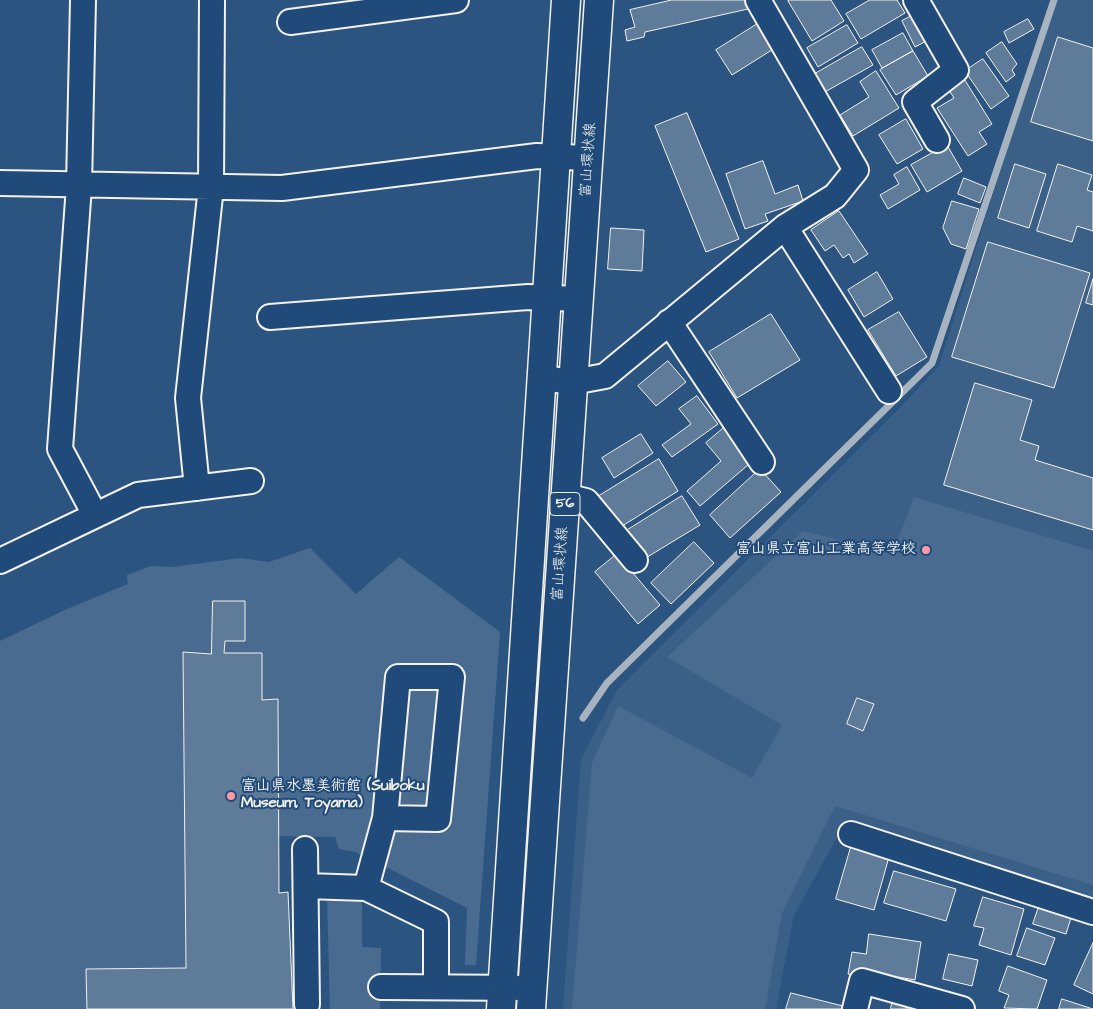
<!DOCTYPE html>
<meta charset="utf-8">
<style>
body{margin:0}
canvas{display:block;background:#2c5481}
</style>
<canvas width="1093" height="1009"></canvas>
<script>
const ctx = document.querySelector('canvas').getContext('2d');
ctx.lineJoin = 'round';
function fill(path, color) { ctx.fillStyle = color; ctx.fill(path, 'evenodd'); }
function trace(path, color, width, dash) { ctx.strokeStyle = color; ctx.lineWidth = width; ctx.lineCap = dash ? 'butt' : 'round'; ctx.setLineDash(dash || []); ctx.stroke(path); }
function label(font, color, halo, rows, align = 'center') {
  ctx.font = font + ' "Architects Daughter","Klee One",sans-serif'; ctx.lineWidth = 4; ctx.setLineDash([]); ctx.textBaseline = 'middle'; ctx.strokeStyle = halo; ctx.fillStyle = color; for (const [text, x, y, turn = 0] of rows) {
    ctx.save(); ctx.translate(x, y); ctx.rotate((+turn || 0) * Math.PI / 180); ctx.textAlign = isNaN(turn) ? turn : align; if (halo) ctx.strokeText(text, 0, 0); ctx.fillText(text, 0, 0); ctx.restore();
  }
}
fill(new Path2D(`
 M 1054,0 L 1093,0 L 1093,903 L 846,821 L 794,915 L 776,1009 L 563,1009 L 581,759 L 617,690 L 899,409 L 939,366 Z`), '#3b6088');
fill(new Path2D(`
 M 914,497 L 1093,551 L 1093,885 L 835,806 L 782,913 L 765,1009 L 572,1009 L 592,763 L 618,706 L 752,778 L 782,725 L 667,657 L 803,531 L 893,553 Z
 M 310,548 L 356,594 L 399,557 L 500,632 L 476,965 L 465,965 L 467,908 L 356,852 L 339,849 L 335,837 L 278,836 L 277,699 L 262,700 L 261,653 L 224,653 L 225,641 L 244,641 L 245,601 L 213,601 L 211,654 L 183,653 L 186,968 L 86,969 L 87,1009 L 0,1009 L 0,641 L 67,609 L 128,584 L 127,575 L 151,566 L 172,567 L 241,558 L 269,562 Z
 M 327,897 L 362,898 L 362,947 L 381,948 L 380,1009 L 330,1009 Z`), '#496b90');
trace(new Path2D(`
 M 583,718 L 607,683 L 932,363 L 1054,0`), '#a7b4c0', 7);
const building = new Path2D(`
 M 672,0 L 746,0 L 748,9 L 645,32 L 644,37 L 627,41 L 625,30 L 635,27 L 630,10 Z
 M 790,0 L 831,0 L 844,21 L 812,41 L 788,1 Z
 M 870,0 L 897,0 L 905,13 L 861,39 L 846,14 Z
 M 919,12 L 932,38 L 915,47 L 902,21 Z
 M 1028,19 L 1034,29 L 1009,43 L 1004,32 Z
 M 759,23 L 775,48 L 732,75 L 716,50 Z
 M 847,25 L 858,43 L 818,67 L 807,48 Z
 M 903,33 L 913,51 L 882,68 L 872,50 Z
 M 1058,37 L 1093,48 L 1093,141 L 1031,122 Z
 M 1002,42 L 1017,64 L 1012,70 L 1015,75 L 1006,82 L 986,53 Z
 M 862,47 L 873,65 L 823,93 L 813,75 Z
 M 913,51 L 928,76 L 896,95 L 880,70 Z
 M 983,59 L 1009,96 L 991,109 L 965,71 Z
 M 876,71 L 899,108 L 853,136 L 840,115 L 869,97 L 860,82 Z
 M 963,77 L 992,124 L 979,132 L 987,144 L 968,156 L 937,108 L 954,98 L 947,87 Z
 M 687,113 L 739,239 L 706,252 L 655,126 Z
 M 906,119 L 923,149 L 897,164 L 879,135 Z
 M 947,145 L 962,171 L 927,192 L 911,165 Z
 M 763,161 L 775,194 L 798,185 L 803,201 L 765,214 L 768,221 L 745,229 L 726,174 Z
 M 1015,164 L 1046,174 L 1029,228 L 998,218 Z
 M 1058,164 L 1092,175 L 1087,190 L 1093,192 L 1093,231 L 1077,226 L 1072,242 L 1037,231 Z
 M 907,167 L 920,190 L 888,209 L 880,195 L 899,184 L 894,175 Z
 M 964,178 L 986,187 L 980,203 L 958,194 Z
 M 952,201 L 979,209 L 966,249 L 951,244 L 943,228 Z
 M 839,211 L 868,254 L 854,263 L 849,254 L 843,258 L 834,245 L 825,251 L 811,230 Z
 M 611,228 L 644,230 L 642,271 L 608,269 Z
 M 988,242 L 1090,273 L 1054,388 L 952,357 Z
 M 877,272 L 893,299 L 864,317 L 848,290 Z
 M 1093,279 L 1093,305 L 1086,303 Z
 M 899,312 L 927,357 L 896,376 L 868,330 Z
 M 771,314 L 800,360 L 737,398 L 709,352 Z
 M 668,361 L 686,382 L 656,406 L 638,386 Z
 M 975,383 L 1032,400 L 1020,440 L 1039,446 L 1035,460 L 1093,478 L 1093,530 L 944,485 Z
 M 697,396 L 718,424 L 672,457 L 662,445 L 691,424 L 679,409 Z
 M 726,426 L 755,459 L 700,506 L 687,491 L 721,461 L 706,443 Z
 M 641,434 L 653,453 L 614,478 L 602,458 Z
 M 659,459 L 678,491 L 619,528 L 599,496 Z
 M 760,469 L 781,492 L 730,538 L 710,515 Z
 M 682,496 L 700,525 L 644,559 L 626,531 Z
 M 694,542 L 714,563 L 671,604 L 651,583 Z
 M 617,554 L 660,605 L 638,624 L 595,572 Z
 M 213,601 L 245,601 L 245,641 L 225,641 L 224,653 L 262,653 L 262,700 L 278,699 L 279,893 L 288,892 L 293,1009 L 87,1009 L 86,969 L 186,968 L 183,652 L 211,654 Z
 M 857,698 L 874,704 L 863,731 L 847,724 Z
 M 851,847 L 889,857 L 874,910 L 836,899 Z
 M 894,871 L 956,889 L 946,921 L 884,903 Z
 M 983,897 L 1024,909 L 1011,955 L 979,945 L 984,928 L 974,926 Z
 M 1041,901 L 1073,911 L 1066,934 L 1033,924 Z
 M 1027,928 L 1055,938 L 1045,965 L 1017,956 Z
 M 869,934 L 921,942 L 915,980 L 898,977 L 897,982 L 848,974 L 852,952 L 866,954 Z
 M 1093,943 L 1093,994 L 1074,985 Z
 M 949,954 L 978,960 L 972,986 L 943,979 Z
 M 1008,966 L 1047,980 L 1037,1009 L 1004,1008 L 1009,995 L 999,991 Z
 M 791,993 L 843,1006 L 842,1009 L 786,1009 Z
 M 1062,999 L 1093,1009 L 1059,1009 Z
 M 892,1003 L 910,1008 L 910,1009 L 891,1009 Z`);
fill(building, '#5e7b9a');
trace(building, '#f4f1e8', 1);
const minor = new Path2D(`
 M 83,0 L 79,186 L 60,449 L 95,515
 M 916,0 L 956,70 L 915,102 L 937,140
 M 290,22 L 456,0
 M 0,183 L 282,188 L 537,156 L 589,158
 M 785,227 L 889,391
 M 270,317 L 528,297 L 579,299
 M 669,322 L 762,462
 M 542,378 L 573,382 L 605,376 L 785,227 L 835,196 L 856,170 L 758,0
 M 197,488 L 188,398 L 211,187 L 212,0
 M 565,496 L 586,501 L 635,560
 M 0,561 L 138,495 L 251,481
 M 385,818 L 438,819 L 452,677 L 398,677 L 385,818 L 366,888 L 436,922 L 436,987
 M 851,834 L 1093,912
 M 305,849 L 307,1004
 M 306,886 L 366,888
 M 381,987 L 533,988
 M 855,1009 L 862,981 L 962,1009`);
const major = new Path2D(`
 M 501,1009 L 566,0
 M 531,1009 L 599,0`);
trace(minor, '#f4f1e8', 28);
trace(major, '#f4f1e8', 31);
trace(minor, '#1f4a7a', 24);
trace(major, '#1f4a7a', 28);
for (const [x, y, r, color] of [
 [926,550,5,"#ff9aa2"],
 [231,796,5,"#ff9aa2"]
]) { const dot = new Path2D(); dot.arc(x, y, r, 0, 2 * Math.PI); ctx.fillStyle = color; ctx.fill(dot); trace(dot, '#1f4a7a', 2); }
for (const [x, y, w] of [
 [565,504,30]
]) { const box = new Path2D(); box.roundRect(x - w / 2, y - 11.5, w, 23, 4); ctx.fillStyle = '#1f4a7a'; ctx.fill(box); trace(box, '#f4f1e8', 1); }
label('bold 14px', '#f4f1e8', null, [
 ["56",565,504]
]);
label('15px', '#f4f1e8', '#1f4a7a', [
 ["富山環状線",589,160,-86],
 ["富山環状線",561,564,-86]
]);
label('bold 15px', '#f4f1e8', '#1f4a7a', [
 ["富山県立富山工業高等学校",916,550],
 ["富山県水墨美術館 (Suiboku",241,787,"left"],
 ["Museum, Toyama)",241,804,"left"]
], 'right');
</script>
